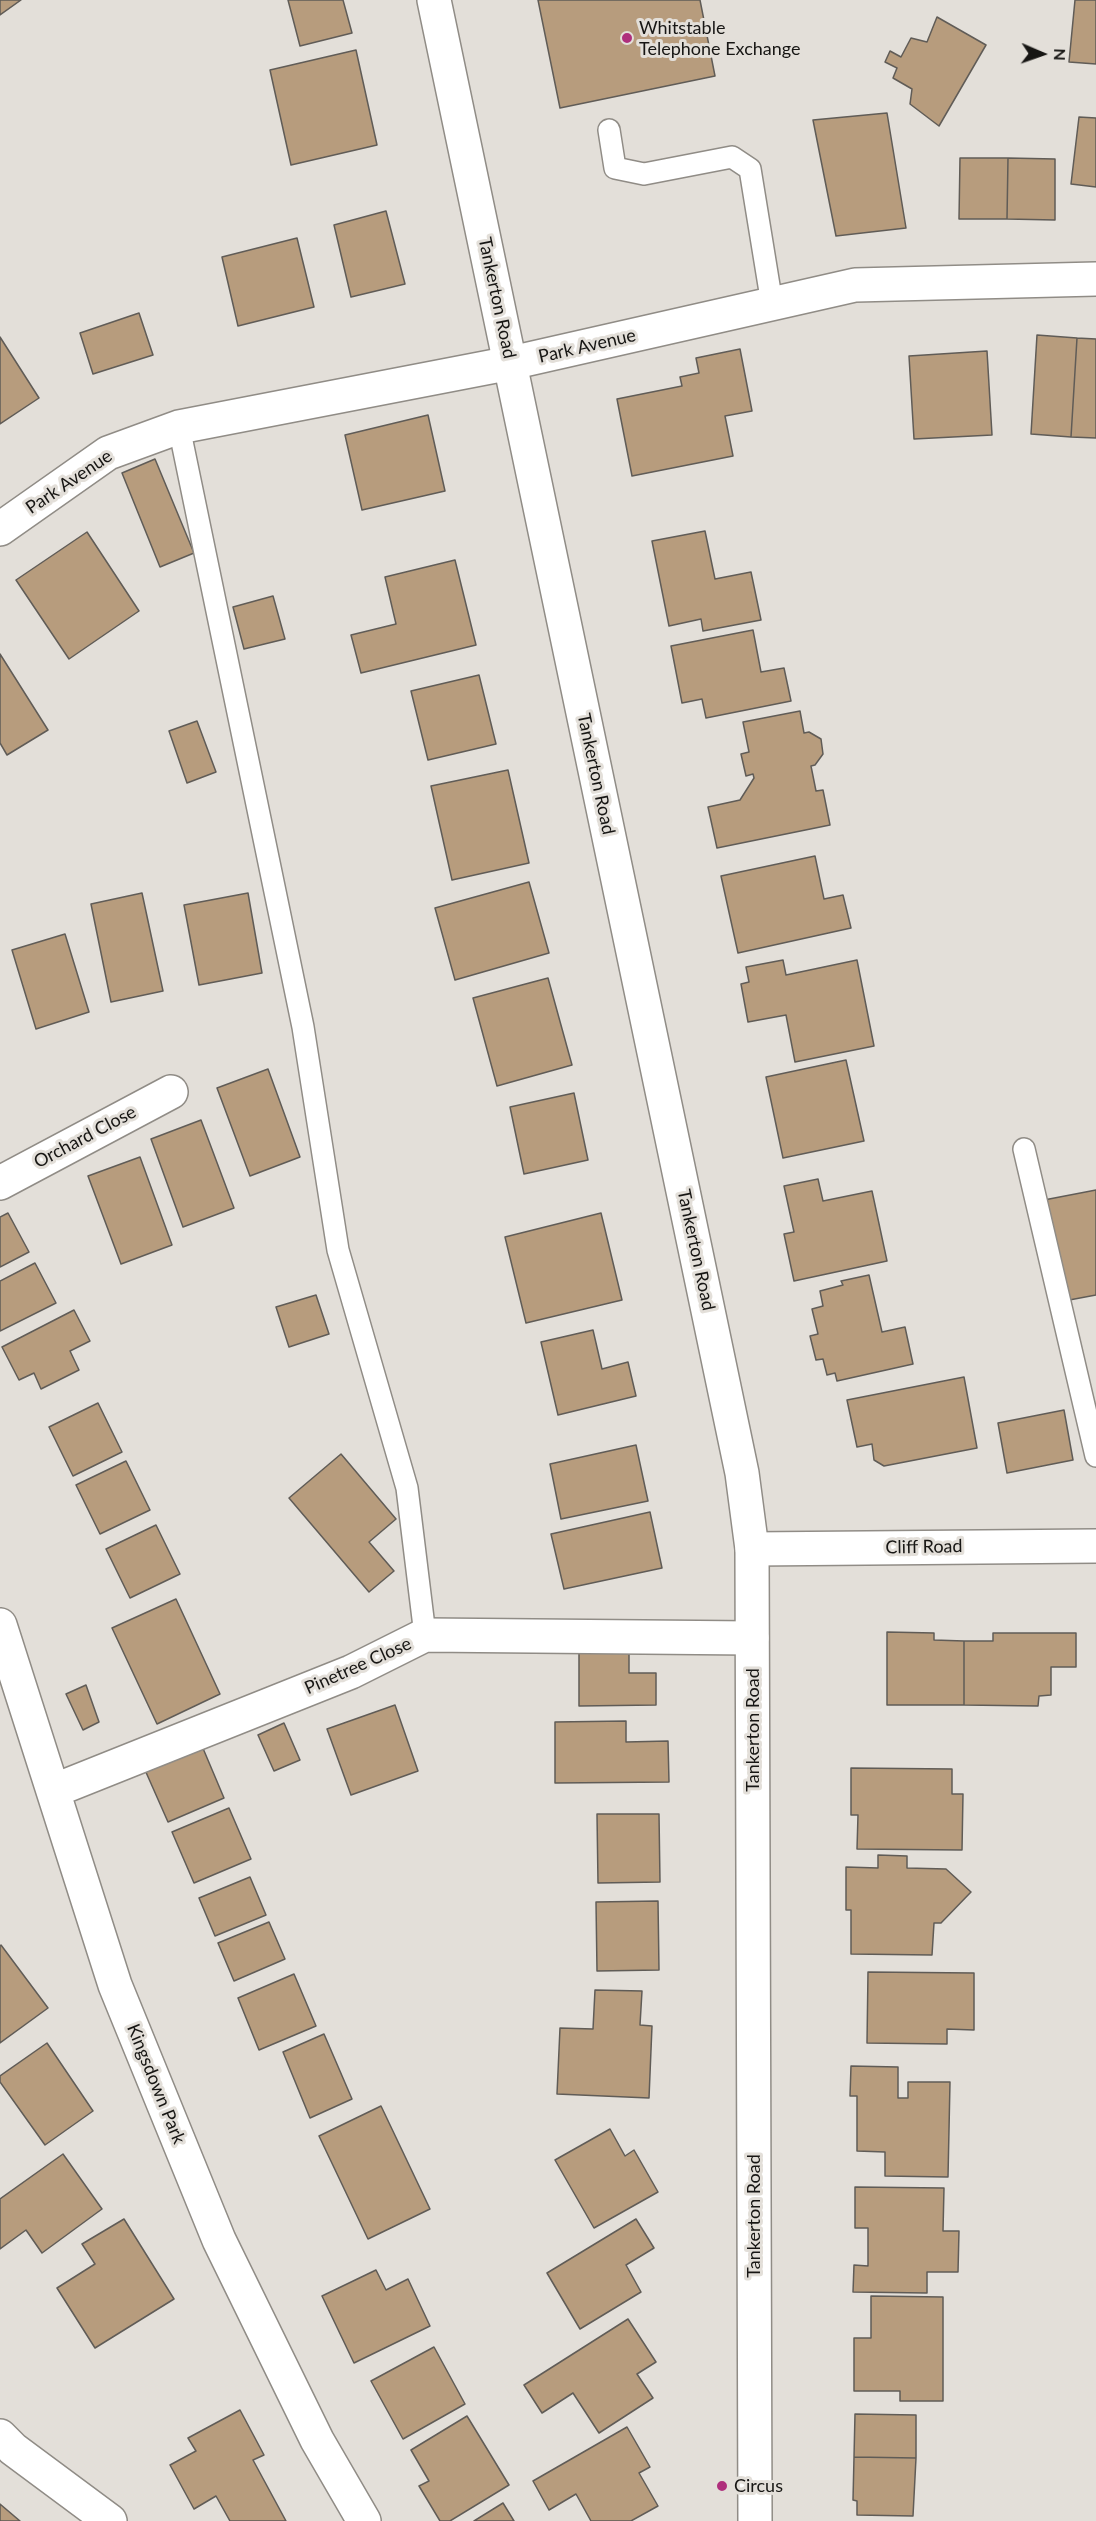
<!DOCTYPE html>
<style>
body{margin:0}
#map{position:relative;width:1096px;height:2521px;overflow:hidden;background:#e3dfd9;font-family:Lato,sans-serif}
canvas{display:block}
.north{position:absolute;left:1012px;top:24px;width:60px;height:60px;-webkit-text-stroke:4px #e3dfd9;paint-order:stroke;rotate:92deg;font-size:16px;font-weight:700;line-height:24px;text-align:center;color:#171614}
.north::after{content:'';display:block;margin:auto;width:21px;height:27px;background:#171614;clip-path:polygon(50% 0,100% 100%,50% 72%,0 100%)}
</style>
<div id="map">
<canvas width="1096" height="2521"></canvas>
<div class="north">N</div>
</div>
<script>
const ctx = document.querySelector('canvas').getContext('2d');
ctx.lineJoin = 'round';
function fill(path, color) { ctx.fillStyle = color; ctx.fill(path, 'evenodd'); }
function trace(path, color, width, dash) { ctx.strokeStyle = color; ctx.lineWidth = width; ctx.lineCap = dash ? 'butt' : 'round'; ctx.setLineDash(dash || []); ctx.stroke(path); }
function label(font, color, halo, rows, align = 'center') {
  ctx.font = font + ' Lato,sans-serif'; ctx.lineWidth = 6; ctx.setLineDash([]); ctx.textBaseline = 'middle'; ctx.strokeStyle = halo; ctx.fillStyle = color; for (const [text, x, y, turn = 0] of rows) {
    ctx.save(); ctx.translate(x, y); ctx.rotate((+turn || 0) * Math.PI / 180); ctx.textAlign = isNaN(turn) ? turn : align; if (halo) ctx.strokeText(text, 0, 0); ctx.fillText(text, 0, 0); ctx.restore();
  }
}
const building = new Path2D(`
 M 0,0 L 21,0 L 0,15 Z
 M 288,0 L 343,0 L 352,33 L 300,46 Z
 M 538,0 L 700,0 L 715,76 L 560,108 Z
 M 1075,0 L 1096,0 L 1096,64 L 1069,62 Z
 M 937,17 L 986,45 L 939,126 L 910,104 L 912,89 L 893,78 L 897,68 L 885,62 L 890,51 L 901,57 L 911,38 L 927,42 Z
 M 356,50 L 377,145 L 291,165 L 270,70 Z
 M 887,113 L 906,228 L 836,236 L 813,120 Z
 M 1079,117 L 1096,118 L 1096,187 L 1071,184 Z
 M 960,158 L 1008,158 L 1007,219 L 959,219 Z
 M 1008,158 L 1055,159 L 1055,220 L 1007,219 Z
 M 386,211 L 405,284 L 351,297 L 334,225 Z
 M 297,238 L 314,307 L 238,326 L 222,257 Z
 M 139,313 L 153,355 L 93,374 L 80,333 Z
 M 1037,335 L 1077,338 L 1071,437 L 1031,434 Z
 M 0,337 L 39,398 L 0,424 Z
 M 1077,338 L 1096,339 L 1096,438 L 1071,437 Z
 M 740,349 L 752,411 L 725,416 L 733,456 L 632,476 L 617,399 L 682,386 L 680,377 L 699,373 L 696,358 Z
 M 987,351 L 992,435 L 914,439 L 909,356 Z
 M 428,415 L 445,491 L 362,510 L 345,435 Z
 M 155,459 L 194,553 L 160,567 L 122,473 Z
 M 705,531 L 715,579 L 751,572 L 761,620 L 703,631 L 701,619 L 669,626 L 652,541 Z
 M 87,532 L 139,611 L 69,659 L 16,580 Z
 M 455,560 L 476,645 L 361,673 L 351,635 L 396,624 L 385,577 Z
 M 273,596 L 285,639 L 244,649 L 233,607 Z
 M 753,630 L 761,672 L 784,668 L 791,701 L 706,718 L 702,699 L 682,703 L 671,646 Z
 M 0,654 L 48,730 L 7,755 L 0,743 Z
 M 479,675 L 496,744 L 428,760 L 411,691 Z
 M 800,711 L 804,733 L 809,732 L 821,739 L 823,754 L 815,765 L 811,766 L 816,791 L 823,790 L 830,825 L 717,848 L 708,807 L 740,800 L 754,778 L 753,774 L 746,776 L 741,754 L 749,752 L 743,722 Z
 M 197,721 L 216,772 L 187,783 L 169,731 Z
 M 508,770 L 529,863 L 452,880 L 431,786 Z
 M 815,856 L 824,899 L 843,895 L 851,928 L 738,953 L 721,876 Z
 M 529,882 L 549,953 L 455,980 L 435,908 Z
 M 142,893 L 163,991 L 111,1002 L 91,904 Z
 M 248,893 L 262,973 L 199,985 L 184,905 Z
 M 65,934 L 89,1012 L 36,1029 L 12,950 Z
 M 783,960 L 786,975 L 857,960 L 874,1046 L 795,1062 L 786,1015 L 748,1022 L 741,984 L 749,982 L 746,967 Z
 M 548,978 L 572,1065 L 497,1086 L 473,998 Z
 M 846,1060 L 864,1141 L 783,1158 L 766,1077 Z
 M 268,1069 L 300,1157 L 250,1176 L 217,1088 Z
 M 574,1093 L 588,1160 L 524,1174 L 510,1107 Z
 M 201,1120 L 234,1208 L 183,1227 L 151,1139 Z
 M 140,1157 L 172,1245 L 121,1264 L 88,1176 Z
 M 818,1179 L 823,1201 L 872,1191 L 887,1261 L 794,1281 L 784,1234 L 794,1232 L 784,1186 Z
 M 1096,1190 L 1096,1295 L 1064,1301 L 1044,1200 Z
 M 8,1213 L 29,1252 L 0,1267 L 0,1217 Z
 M 601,1213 L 622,1300 L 526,1323 L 505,1237 Z
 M 35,1263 L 56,1303 L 0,1331 L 0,1281 Z
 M 869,1275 L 882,1332 L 905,1327 L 913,1364 L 837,1381 L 835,1373 L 827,1375 L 823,1359 L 816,1360 L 810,1336 L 818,1334 L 812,1309 L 823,1306 L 820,1291 L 843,1285 L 841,1281 Z
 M 316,1295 L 329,1334 L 289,1347 L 276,1307 Z
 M 74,1310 L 90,1341 L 70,1351 L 79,1370 L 41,1389 L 34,1373 L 19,1380 L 2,1347 Z
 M 593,1330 L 602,1369 L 628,1362 L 636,1396 L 558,1415 L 541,1342 Z
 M 964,1377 L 977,1448 L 884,1466 L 874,1460 L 872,1444 L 857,1447 L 847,1400 Z
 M 98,1403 L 122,1452 L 73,1476 L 49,1427 Z
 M 1064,1410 L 1073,1460 L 1007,1473 L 998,1423 Z
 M 636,1445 L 648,1501 L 561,1519 L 550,1464 Z
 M 341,1454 L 396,1519 L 369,1542 L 394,1571 L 369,1592 L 289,1498 Z
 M 126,1461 L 150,1510 L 100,1534 L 76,1485 Z
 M 650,1512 L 662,1568 L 564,1589 L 551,1534 Z
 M 156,1525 L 180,1574 L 130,1598 L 106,1549 Z
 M 176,1599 L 220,1694 L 157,1724 L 112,1628 Z
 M 887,1632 L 934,1633 L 934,1640 L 964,1641 L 964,1705 L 887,1705 Z
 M 993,1633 L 1076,1633 L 1076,1667 L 1051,1667 L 1051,1695 L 1039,1696 L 1038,1706 L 964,1705 L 964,1641 L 993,1641 Z
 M 579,1649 L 629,1649 L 629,1673 L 656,1673 L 656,1705 L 579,1706 Z
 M 86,1685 L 99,1722 L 83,1730 L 66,1694 Z
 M 395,1705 L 418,1771 L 351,1795 L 327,1729 Z
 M 626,1721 L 626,1742 L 668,1741 L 669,1782 L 555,1783 L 555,1722 Z
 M 284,1723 L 300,1760 L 274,1771 L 258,1735 Z
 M 202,1746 L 224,1798 L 168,1822 L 145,1770 Z
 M 851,1768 L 952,1769 L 952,1794 L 963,1794 L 962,1850 L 857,1849 L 858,1815 L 851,1815 Z
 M 229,1808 L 251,1859 L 194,1883 L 172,1832 Z
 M 597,1814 L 659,1814 L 660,1882 L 598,1883 Z
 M 878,1855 L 907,1856 L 907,1868 L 946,1869 L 971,1892 L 941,1923 L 934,1923 L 932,1955 L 851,1954 L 851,1910 L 846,1910 L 846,1867 L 878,1868 Z
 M 250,1877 L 266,1915 L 215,1936 L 199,1898 Z
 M 658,1901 L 659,1970 L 597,1971 L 596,1902 Z
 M 269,1922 L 285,1959 L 234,1981 L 218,1943 Z
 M 1,1945 L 48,2008 L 0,2043 L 0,1946 Z
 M 868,1972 L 974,1973 L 974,2030 L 947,2029 L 947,2044 L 867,2043 Z
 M 294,1974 L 316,2026 L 259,2050 L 238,1998 Z
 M 595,1990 L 642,1991 L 640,2025 L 652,2026 L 649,2098 L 557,2094 L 560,2028 L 593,2029 Z
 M 324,2034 L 352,2099 L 310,2118 L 283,2052 Z
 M 47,2043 L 93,2111 L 45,2145 L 0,2082 L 0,2076 Z
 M 851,2066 L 898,2067 L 898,2098 L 908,2098 L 908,2082 L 950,2082 L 948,2177 L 885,2176 L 885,2152 L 857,2151 L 857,2096 L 850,2096 Z
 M 381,2106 L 430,2209 L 368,2239 L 319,2136 Z
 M 610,2129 L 625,2156 L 634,2150 L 658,2192 L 594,2228 L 555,2160 Z
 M 63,2154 L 102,2209 L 42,2253 L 26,2230 L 0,2249 L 0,2199 Z
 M 855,2187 L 944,2188 L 943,2231 L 959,2231 L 958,2272 L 927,2272 L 927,2293 L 853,2292 L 854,2265 L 868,2266 L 868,2228 L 855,2228 Z
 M 124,2219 L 174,2299 L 95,2348 L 57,2288 L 95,2264 L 82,2244 Z
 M 636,2219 L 654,2248 L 626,2265 L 641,2292 L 580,2329 L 547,2273 Z
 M 376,2270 L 386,2290 L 408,2279 L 430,2326 L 354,2363 L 322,2296 Z
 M 871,2296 L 943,2297 L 943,2401 L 900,2401 L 900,2391 L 854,2391 L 854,2338 L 871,2338 Z
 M 628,2319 L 656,2362 L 637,2374 L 653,2398 L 599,2433 L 573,2393 L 542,2413 L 524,2385 Z
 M 434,2347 L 465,2404 L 403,2439 L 371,2381 Z
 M 240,2410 L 264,2455 L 253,2460 L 286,2521 L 230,2521 L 216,2496 L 194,2509 L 170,2465 L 196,2451 L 188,2438 Z
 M 855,2414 L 916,2415 L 916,2458 L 854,2457 Z
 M 467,2416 L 509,2485 L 450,2521 L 440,2521 L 419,2486 L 429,2481 L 411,2450 Z
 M 627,2427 L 650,2467 L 639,2473 L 658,2506 L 631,2521 L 591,2521 L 576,2494 L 549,2510 L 533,2481 Z
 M 854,2457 L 916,2458 L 913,2516 L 857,2515 L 857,2501 L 853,2500 Z
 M 503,2503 L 514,2521 L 474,2521 Z
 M 0,2504 L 20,2521 L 0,2521 Z`);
fill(building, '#b79c7d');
trace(building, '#605c57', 1.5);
const service = new Path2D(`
 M 609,130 L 615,168 L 644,174 L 732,157 L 750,169 L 772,304
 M 179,427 L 303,1027 L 338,1250 L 407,1488 L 425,1635
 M 1024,1149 L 1096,1456`);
const minor = new Path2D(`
 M 0,529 L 108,453 L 179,427 L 511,363 L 855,285 L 1096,279
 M 0,1183 L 171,1092
 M 752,1549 L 1096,1546
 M 0,1625 L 115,1985 L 219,2240 L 317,2440 L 364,2521
 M 53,1791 L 351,1672 L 425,1635 L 752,1638`);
const tertiary = new Path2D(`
 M 0,2436 L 13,2449 L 110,2521`);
const secondary = new Path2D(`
 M 434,0 L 742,1473 L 752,1549 L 755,2521`);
trace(service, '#908c86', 24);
trace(minor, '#908c86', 36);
trace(tertiary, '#908c86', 36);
trace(secondary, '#908c86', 36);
trace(service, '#fff', 21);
trace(minor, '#fff', 33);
trace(tertiary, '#fff', 33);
trace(secondary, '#fff', 33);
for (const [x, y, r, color] of [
 [627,38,6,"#af2f7c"],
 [722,2486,6,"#af2f7c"]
]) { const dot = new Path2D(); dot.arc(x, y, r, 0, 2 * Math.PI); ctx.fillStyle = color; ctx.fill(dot); trace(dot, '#e3dfd9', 2); }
label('18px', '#171614', '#e3dfd9', [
 ["Whitstable",639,28],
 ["Telephone Exchange",639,49],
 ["Circus",734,2486]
], 'left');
label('18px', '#171614', '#e3dfd9', [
 ["Tankerton Road",497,298,78],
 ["Park Avenue",587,346,-13],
 ["Park Avenue",69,482,-34],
 ["Tankerton Road",596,774,78],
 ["Orchard Close",85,1137,-28],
 ["Tankerton Road",696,1250,78],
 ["Cliff Road",924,1547,-1],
 ["Pinetree Close",358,1666,-24],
 ["Tankerton Road",753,1730,-90],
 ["Kingsdown Park",156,2084,68],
 ["Tankerton Road",754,2216,-90]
]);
</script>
